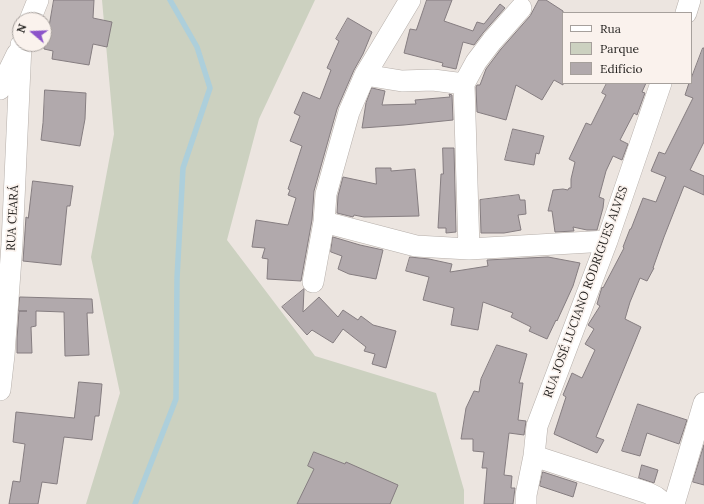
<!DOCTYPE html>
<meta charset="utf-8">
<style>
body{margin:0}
#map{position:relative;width:704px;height:504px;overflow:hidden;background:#ece5e0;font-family:Lora,serif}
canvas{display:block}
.legend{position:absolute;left:562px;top:12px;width:130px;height:72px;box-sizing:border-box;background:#faf2ed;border:1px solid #a6a09c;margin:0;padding:5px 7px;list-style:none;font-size:12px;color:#272523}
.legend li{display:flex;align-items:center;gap:8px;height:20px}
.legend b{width:20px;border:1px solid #a6a09c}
.north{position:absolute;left:12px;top:12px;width:40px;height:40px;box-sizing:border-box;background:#faf2ed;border:1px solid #a6a09c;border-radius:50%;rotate:289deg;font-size:11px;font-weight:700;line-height:16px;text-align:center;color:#272523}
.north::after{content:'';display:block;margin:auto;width:14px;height:18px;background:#8b53ca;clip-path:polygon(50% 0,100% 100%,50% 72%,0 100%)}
</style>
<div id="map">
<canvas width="704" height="504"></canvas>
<ul class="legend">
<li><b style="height:5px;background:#fff"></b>Rua</li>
<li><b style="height:11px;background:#ccd1c0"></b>Parque</li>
<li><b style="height:11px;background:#b1a9ac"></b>Edifício</li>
</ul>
<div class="north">N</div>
</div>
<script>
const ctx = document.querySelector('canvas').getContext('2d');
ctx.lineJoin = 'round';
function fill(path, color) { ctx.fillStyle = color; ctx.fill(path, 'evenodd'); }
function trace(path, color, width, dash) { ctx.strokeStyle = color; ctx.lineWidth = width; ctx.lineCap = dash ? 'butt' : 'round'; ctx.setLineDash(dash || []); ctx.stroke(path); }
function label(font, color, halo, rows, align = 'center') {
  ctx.font = font + ' Lora,serif'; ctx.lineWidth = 3.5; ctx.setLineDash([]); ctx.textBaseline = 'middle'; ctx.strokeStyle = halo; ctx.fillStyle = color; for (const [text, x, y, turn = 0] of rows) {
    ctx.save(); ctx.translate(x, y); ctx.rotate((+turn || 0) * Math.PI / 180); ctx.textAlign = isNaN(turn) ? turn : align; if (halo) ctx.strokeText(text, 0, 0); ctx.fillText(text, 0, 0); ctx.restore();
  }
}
fill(new Path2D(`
 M 102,0 L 315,0 L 259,119 L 227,240 L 315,356 L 436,393 L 464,490 L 464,504 L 86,504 L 120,393 L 91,257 L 114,134 Z`), '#ccd1c0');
trace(new Path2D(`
 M 135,504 L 176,399 L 177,278 L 183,168 L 210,88 L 197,47 L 170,0`), '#adcfdb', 5.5);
const building = new Path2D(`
 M 54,0 L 94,0 L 93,18 L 112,22 L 107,47 L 93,44 L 89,65 L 52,59 L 53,51 L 44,49 L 44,35 L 47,36 Z
 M 427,0 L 452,0 L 444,21 L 473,31 L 477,22 L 484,24 L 500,4 L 505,8 L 483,33 L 474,45 L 463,42 L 456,69 L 442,66 L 443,63 L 404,53 L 410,29 L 416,30 Z
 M 539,0 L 546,0 L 563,11 L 563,85 L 554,80 L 542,100 L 516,85 L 506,120 L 477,112 L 476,87 L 477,85 L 480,85 L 486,69 L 501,49 L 530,16 Z
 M 348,18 L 372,32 L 363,54 L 354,70 L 337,109 L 314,191 L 312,220 L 301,281 L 267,279 L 268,259 L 262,258 L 265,248 L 252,247 L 256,220 L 288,225 L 296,198 L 288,195 L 290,190 L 288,189 L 302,146 L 290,141 L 300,116 L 294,113 L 303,92 L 320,99 L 331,70 L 327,68 L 339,41 L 336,39 Z
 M 703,48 L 704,48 L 704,142 L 690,170 L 704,176 L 704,195 L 684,186 L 664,237 L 653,268 L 654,268 L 647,281 L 640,278 L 630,302 L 625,319 L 641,327 L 596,437 L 604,440 L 597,453 L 554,434 L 566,397 L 563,395 L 572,373 L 582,378 L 595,350 L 585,344 L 594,329 L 588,325 L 600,306 L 597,304 L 602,287 L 603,288 L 624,248 L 623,247 L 630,229 L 631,229 L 643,198 L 656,202 L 666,177 L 651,171 L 659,152 L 665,154 L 693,98 L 685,95 L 689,83 L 691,83 L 691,79 Z
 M 607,83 L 646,83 L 642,92 L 645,93 L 637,115 L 634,113 L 620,140 L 628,144 L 622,160 L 613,156 L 606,171 L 599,197 L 604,199 L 603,208 L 597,230 L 587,230 L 573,227 L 574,231 L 555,232 L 552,211 L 548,211 L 553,190 L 563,189 L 568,190 L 569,188 L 571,188 L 571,179 L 575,162 L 569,159 L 586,123 L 591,125 L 606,95 L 602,93 Z
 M 372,88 L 385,91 L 382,105 L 416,104 L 415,100 L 450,97 L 449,94 L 452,95 L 453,120 L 404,125 L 362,128 L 366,103 Z
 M 45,90 L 86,93 L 85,119 L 80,146 L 41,140 L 43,123 Z
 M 513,129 L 544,136 L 539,154 L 536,153 L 534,165 L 505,160 Z
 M 443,148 L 454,148 L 456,232 L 446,233 L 446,228 L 438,228 L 441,174 L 443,174 Z
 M 376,168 L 391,168 L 391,171 L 415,169 L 419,216 L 364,217 L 354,215 L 353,217 L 337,213 L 338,196 L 343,177 L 376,184 Z
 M 33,181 L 73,186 L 70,206 L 67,206 L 61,265 L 23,261 L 26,217 L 28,218 Z
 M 519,195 L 520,200 L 525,200 L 526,214 L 518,215 L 521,230 L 504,233 L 481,233 L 480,200 Z
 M 333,237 L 360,245 L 383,250 L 376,279 L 349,274 L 338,269 L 342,256 L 331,252 Z
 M 410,257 L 429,259 L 452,264 L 450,272 L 488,266 L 487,260 L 548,257 L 580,263 L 573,286 L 557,321 L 556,320 L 547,339 L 529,331 L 531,327 L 511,317 L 513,313 L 483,302 L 478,330 L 451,325 L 454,308 L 423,300 L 429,277 L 406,271 Z
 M 304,289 L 303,312 L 319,297 L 338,317 L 343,310 L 358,320 L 361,316 L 373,325 L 396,331 L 386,368 L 372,364 L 375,354 L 364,351 L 366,347 L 343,329 L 333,343 L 312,330 L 307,335 L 282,307 Z
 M 20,297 L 92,299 L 93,313 L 87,313 L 89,355 L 65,356 L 64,312 L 36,311 L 36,326 L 31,327 L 32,353 L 17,353 L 17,339 L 19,311 L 27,311 L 19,311 Z
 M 497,345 L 527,354 L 519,383 L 523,383 L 518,420 L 526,421 L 524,435 L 509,433 L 504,475 L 512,476 L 511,488 L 515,488 L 513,504 L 484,504 L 487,468 L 482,468 L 484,452 L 473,451 L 473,439 L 461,439 L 466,408 L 474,391 L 479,392 L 481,379 Z
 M 79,382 L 102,384 L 99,416 L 95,416 L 92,440 L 64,437 L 57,484 L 42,482 L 38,504 L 9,504 L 13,481 L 20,482 L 25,444 L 13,442 L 16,412 L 74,418 Z
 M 638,404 L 687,420 L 679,444 L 647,433 L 640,456 L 622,451 Z
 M 704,445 L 704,485 L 693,482 Z
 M 314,452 L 345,464 L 346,462 L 398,485 L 390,504 L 297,504 L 314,469 L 308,466 Z
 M 642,465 L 658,470 L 654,483 L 639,478 Z
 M 543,472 L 577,483 L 573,497 L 540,486 Z`);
fill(building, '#b1a9ac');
trace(building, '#857d80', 1);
const street = new Path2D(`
 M 686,13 L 690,0
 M 30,20 L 38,0
 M 365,75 L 402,81 L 433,80 L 464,84
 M 0,89 L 17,54
 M 324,222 L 416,246 L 469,249 L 607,241
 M 469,249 L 464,84 L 476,62 L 492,41 L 521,8
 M 313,282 L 324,222 L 326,194 L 349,112 L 365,75 L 410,0
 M 0,390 L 4,355 L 12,244 L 21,45
 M 534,456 L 648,493 L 656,497 L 665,504
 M 526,504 L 526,495 L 534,456 L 537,426 L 607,241 L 661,83
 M 674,504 L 704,403`);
trace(street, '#b6afaa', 22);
trace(street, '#fff', 21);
label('12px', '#272523', '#faf2ed', [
 ["RUA CEARÁ",13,218,-87],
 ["RUA JOSÉ LUCIANO RODRIGUES ALVES",586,292,-70]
]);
</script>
